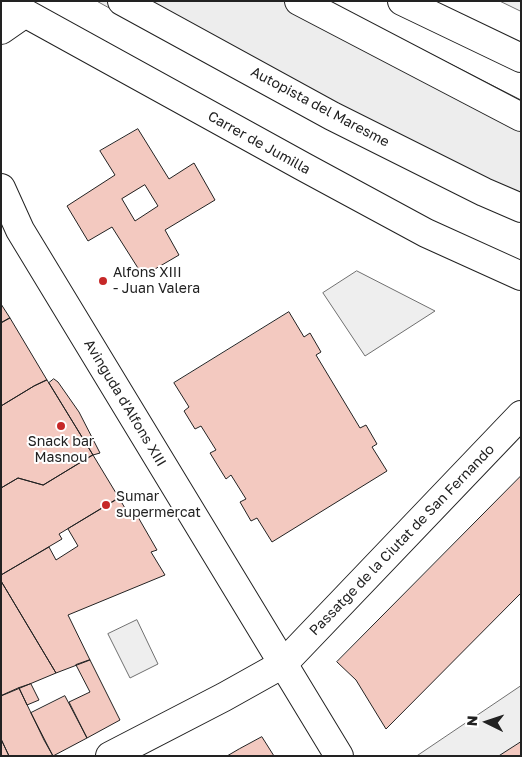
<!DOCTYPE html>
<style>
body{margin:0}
#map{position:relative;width:522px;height:757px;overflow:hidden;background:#fff;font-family:"Golos Text",sans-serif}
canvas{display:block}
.frame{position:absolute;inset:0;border:2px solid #222;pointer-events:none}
.north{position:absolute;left:462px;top:697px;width:50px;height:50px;-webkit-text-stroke:4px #fff;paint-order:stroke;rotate:274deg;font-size:14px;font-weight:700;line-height:20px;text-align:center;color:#222}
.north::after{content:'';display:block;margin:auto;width:18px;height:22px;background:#222;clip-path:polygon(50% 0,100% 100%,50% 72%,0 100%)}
</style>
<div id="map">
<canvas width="522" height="757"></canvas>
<div class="frame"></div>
<div class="north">N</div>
</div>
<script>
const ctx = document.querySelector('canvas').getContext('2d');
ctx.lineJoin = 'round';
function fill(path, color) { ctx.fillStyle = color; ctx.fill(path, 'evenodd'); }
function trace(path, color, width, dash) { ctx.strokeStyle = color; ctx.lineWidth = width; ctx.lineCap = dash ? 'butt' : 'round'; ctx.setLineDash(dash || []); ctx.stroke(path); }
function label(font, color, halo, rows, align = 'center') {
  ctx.font = font + ' "Golos Text",sans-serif'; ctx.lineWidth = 4; ctx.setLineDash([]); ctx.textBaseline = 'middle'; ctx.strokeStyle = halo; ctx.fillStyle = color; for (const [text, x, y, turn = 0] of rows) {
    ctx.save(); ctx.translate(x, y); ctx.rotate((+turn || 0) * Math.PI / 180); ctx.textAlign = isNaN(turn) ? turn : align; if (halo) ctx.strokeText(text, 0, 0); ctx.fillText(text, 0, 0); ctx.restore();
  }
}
const green = new Path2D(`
 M 500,1 L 521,1 L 521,11 Z
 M 357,271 L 435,311 L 365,356 L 323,293 Z
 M 137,620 L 158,664 L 130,678 L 108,634 Z
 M 521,686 L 521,756 L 417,756 Z`);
fill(green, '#eee');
trace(green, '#6f6f6f', 1);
const parking = new Path2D(`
 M 97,1 L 327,1 L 521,100 L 521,220 L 288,107 Z`);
fill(parking, '#ededed');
trace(parking, '#6f6f6f', 1);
const building = new Path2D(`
 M 138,129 L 169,179 L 194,163 L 215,200 L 165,230 L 179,255 L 143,276 L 112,227 L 88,241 L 67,206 L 115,175 L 100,151 ZM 145,185 L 158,206 L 135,221 L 122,199 Z
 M 1,304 L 10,318 L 1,323 Z
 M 289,312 L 304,337 L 310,333 L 321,352 L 316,355 L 360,428 L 366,425 L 377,444 L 372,447 L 387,471 L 272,542 L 257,518 L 251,521 L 240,502 L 246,499 L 231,475 L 226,479 L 210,453 L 216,450 L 201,426 L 195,429 L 184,411 L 189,407 L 174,383 Z
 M 10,318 L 47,380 L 34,386 L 1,406 L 1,323 Z
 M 54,379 L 58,382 L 79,412 L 100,453 L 93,455 L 49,383 Z
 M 47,380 L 93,455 L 43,485 L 18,478 L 1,488 L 1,406 L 34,386 Z
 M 93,455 L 119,498 L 59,534 L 62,539 L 1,575 L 1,488 L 18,478 L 43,485 Z
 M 521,476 L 521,593 L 386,729 L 356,680 L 337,662 Z
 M 119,498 L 132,520 L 138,517 L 157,550 L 151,552 L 165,575 L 68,615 L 90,660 L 56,673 L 1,581 L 1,575 L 49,547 L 56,560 L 78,546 L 68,529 Z
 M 1,581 L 56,673 L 1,696 Z
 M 90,660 L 120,720 L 87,738 L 69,702 L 90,692 L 76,665 Z
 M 31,684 L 39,700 L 27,705 L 19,688 Z
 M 19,688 L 44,740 L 53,756 L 9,756 L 1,739 L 1,696 Z
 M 65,696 L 87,738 L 53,756 L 31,713 Z
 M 262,737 L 274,756 L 227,756 L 239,749 Z
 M 1,739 L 9,756 L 1,756 Z
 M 521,742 L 521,756 L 499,756 Z`);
fill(building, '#f3c9c0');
trace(building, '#222', 1);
const minor = new Path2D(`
 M 3,1 L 304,167 L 426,233 L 521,276
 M 402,1 L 521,58
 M 1,30 L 24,14
 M 110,756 L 224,697 L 283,664 L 521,415`);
const major = new Path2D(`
 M 1,188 L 20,230 L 339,756`);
const highway = new Path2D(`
 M 122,1 L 332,116 L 484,192 L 521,208
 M 299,1 L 521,117`);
trace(minor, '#222', 30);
trace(major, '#222', 30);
trace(highway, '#222', 30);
trace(minor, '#fff', 28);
trace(major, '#fff', 28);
trace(highway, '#fff', 28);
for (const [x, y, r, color] of [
 [103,281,5,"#c62828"],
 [61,426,5,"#c62828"],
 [106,505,5,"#c62828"]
]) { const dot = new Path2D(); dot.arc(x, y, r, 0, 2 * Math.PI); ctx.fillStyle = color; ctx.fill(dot); trace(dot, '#fff', 2); }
label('14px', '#222', '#fff', [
 ["Autopista del Maresme",320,107,28],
 ["Carrer de Jumilla",259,143,29],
 ["Avinguda d'Alfons XIII",125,403,59],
 ["Passatge de la Ciutat de San Fernando",402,540,-46]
]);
label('14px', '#222', '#fff', [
 ["Alfons XIII",113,273],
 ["- Juan Valera",113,289],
 ["Snack bar",61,442,"center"],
 ["Masnou",61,458,"center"],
 ["Sumar",116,497],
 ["supermercat",116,513]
], 'left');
</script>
